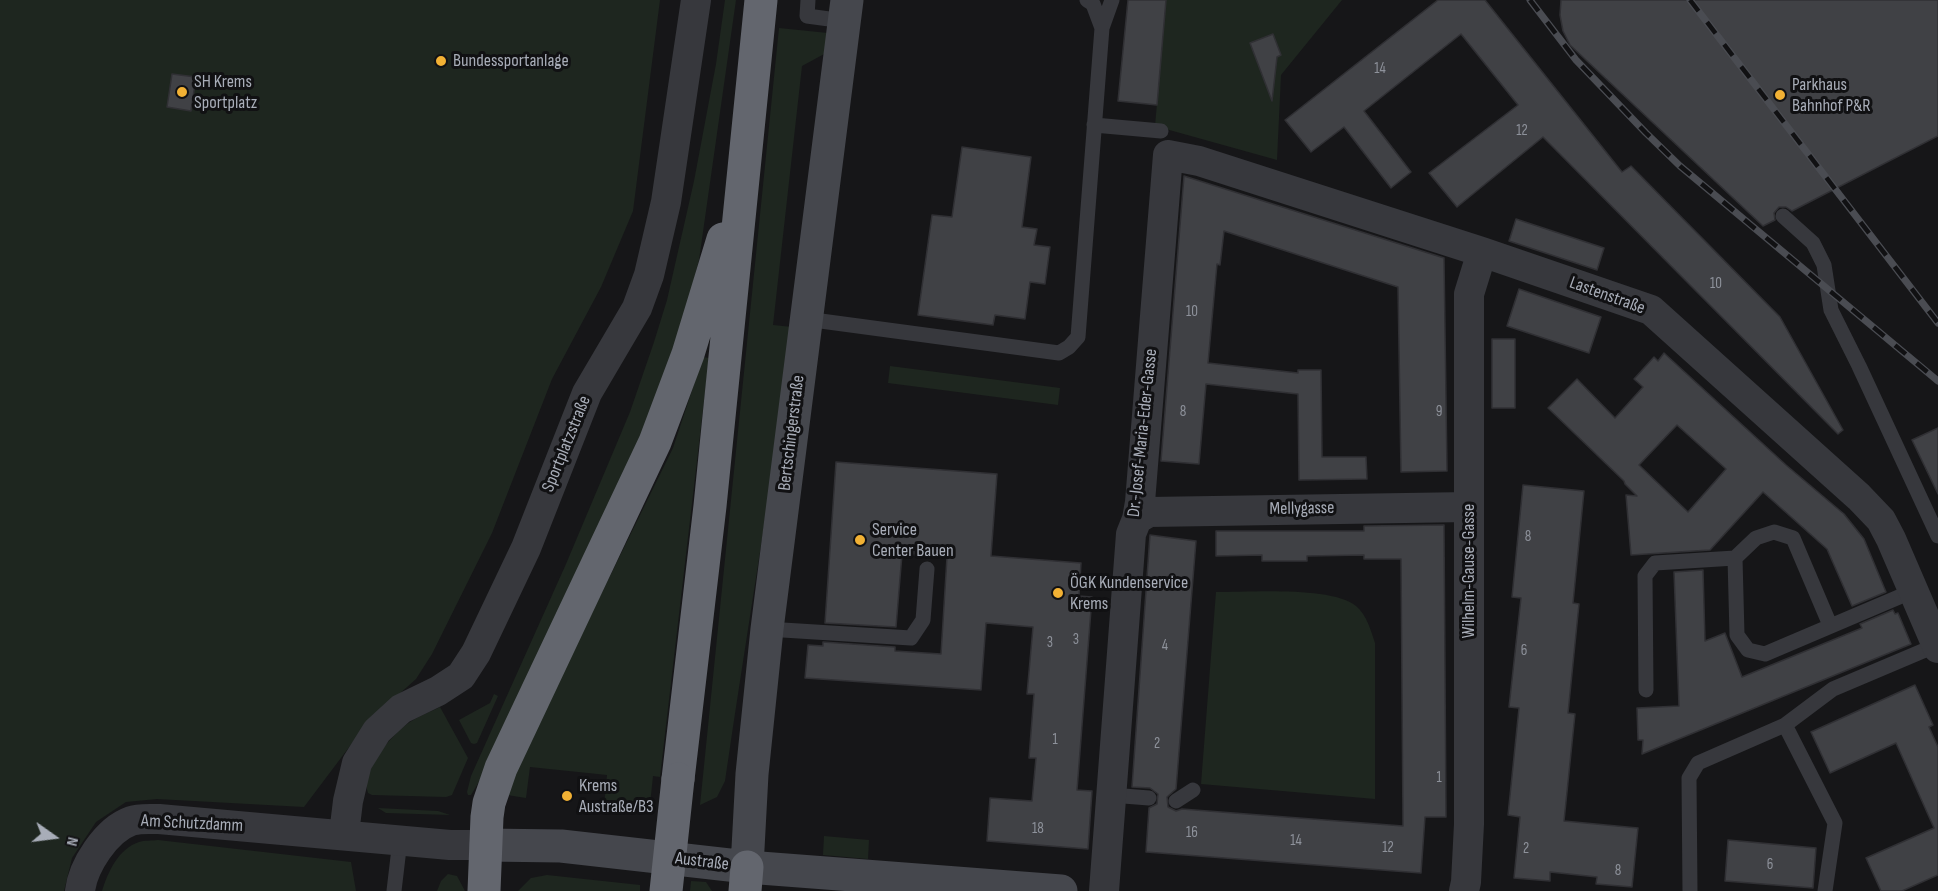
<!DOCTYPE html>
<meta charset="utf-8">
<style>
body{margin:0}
#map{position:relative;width:1938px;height:891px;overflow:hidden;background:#161618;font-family:"Sofia Sans Condensed",sans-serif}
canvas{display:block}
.north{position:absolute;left:24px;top:807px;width:60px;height:60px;-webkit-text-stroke:4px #111113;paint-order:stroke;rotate:104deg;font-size:16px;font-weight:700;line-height:24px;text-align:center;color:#a8adb8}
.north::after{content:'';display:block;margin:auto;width:21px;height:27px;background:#a8adb8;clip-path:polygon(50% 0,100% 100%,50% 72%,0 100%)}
</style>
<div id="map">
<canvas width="1938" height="891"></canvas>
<div class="north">N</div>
</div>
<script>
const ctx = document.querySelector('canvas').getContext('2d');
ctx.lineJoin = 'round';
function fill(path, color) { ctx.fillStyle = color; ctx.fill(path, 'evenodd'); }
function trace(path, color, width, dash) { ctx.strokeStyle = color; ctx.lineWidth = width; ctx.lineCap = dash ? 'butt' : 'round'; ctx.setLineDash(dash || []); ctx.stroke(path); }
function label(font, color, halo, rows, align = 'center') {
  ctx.font = font + ' "Sofia Sans Condensed",sans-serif'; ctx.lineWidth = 6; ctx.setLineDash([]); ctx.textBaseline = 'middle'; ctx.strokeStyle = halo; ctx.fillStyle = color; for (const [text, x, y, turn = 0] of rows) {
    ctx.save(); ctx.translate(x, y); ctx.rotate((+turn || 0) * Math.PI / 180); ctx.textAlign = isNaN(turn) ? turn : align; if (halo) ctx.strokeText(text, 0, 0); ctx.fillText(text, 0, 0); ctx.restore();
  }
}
fill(new Path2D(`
 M 0,0 L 660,0 L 633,211 L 601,287 L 552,379 L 492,533 L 432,654 L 416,679 L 368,722 L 304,807 L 157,799 L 126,802 L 96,822 L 72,858 L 64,891 L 0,891 Z
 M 725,0 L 736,0 L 699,260 L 676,349 L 641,436 L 483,775 L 471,795 L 468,795 L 467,792 L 471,776 L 566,564 L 630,412 L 654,342 L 667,300 L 694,181 L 716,64 Z
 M 1166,0 L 1342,0 L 1281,75 L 1277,160 L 1155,126 Z
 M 779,28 L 828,33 L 826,53 L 802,66 L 773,325 L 792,327 C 773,479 747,630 725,781 L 717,797 L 700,805 Z
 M 703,357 L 709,358 L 660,777 L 653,776 L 649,814 L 604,806 L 607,775 L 530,767 L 526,798 L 507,795 L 515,769 L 673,448 Z
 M 890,366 L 1060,388 L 1058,405 L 888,383 Z
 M 1216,592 C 1250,592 1332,586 1356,606 C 1367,615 1371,631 1375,643 L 1375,799 L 1201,784 Z
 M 494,694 L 498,696 L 477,743 L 474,744 L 471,743 L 459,720 L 490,703 Z
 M 440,707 L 468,758 L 452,795 L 446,797 L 372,795 L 368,793 C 360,771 390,737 407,724 C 417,717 430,712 440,707 Z
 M 378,808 L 438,811 L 450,815 L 386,813 Z
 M 824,836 L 869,840 L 868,859 L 823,855 Z
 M 158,840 L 351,862 L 356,891 L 102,891 C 108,872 118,849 139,842 C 144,840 152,841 158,840 Z
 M 448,874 L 457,876 L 465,891 L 437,891 L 441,881 Z
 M 547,875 L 640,885 L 640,891 L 518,891 L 531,878 Z
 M 691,881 L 706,882 L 712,891 L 690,891 Z`), '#1e261f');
const building = new Path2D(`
 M 1128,0 L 1166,0 L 1157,105 L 1118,101 Z
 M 1438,0 L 1485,0 L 1622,172 L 1631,166 L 1780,317 L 1843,430 L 1838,434 L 1543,137 L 1457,207 L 1429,173 L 1518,105 L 1461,34 L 1364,111 L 1411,172 L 1391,188 L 1344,127 L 1311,152 L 1285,120 Z
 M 1561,0 L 1938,0 L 1938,136 L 1792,211 L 1786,207 L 1779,207 L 1774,213 L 1775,220 L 1763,226 L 1570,45 L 1563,31 L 1560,15 Z
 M 1273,34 L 1281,55 L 1277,57 L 1272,101 L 1250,43 Z
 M 172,74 L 196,77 L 191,111 L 167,107 Z
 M 962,147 L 1031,157 L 1022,227 L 1037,229 L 1034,245 L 1050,247 L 1045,284 L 1030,282 L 1025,319 L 995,315 L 993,325 L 918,315 L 932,215 L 952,217 Z
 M 1184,176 L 1444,258 L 1447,471 L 1401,472 L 1398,287 L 1224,231 L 1220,265 L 1217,264 L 1208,363 L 1298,373 L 1298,370 L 1321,370 L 1322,457 L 1366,457 L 1367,479 L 1299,480 L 1298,394 L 1206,384 L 1199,464 L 1161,461 Z
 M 1516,219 L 1604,248 L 1597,270 L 1509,241 Z
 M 1519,289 L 1601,317 L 1589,353 L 1507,326 Z
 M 1492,339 L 1515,339 L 1515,408 L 1492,408 Z
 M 1664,353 L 1786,465 L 1844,514 L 1864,539 L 1886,592 L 1852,606 L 1827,549 L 1763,492 L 1710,550 L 1631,555 L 1626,495 L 1637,496 L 1625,484 L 1624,481 L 1548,408 L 1577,379 L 1615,418 L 1643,387 L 1634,379 L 1654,357 L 1658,361 ZM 1677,425 L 1726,469 L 1688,512 L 1639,465 Z
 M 1938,428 L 1938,494 L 1912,440 Z
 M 836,462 L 997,474 L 991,556 L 1081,563 L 1079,596 L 1092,597 L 1077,790 L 1092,791 L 1088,849 L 987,841 L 990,798 L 1032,801 L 1036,758 L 1029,758 L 1034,694 L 1027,694 L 1033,627 L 986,623 L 981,690 L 805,678 L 808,645 L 823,646 L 823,642 L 895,647 L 895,651 L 941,654 L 947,557 L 902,554 L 896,627 L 825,623 Z
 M 1523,485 L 1584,491 L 1573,603 L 1579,604 L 1568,713 L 1575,714 L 1564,821 L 1638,828 L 1632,887 L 1596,884 L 1597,877 L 1550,872 L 1550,881 L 1514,878 L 1520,817 L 1508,815 L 1519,708 L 1509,707 L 1521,598 L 1512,597 Z
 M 1444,525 L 1446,817 L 1425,817 L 1421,873 L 1146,852 L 1149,808 L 1157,804 L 1158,794 L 1150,788 L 1132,787 L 1150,535 L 1196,541 L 1176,789 L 1167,797 L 1168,807 L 1176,811 L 1182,809 L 1403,826 L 1401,559 L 1364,559 L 1364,555 L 1307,556 L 1307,561 L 1262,561 L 1262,555 L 1216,556 L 1216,531 L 1364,531 L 1364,526 Z
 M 1703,570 L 1705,641 L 1725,633 L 1742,677 L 1862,628 L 1860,624 L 1893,610 L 1895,614 L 1898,613 L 1911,644 L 1642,754 L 1643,740 L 1638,740 L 1637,708 L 1679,706 L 1674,572 Z
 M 1915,685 L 1933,725 L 1929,727 L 1938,747 L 1938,875 L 1902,891 L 1881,891 L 1866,858 L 1934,828 L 1896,743 L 1830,773 L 1811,732 Z
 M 1728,840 L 1816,848 L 1813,888 L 1725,881 Z`);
fill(building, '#404145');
trace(building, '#303034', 1.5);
trace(new Path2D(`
 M 808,0 L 807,16 L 844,21
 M 1102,28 L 1112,0
 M 1094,125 L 1161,131
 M 1783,216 L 1813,243 L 1824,265 L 1831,310 L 1859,366 L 1938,536
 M 806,319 L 1059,353 L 1069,347 L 1078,337 L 1102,28 L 1093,4 L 1087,0
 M 1830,625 L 1793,538 L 1774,532 L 1756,538 L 1735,558 L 1737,635 L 1748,650 L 1765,654 L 1913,591
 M 767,629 L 911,638 L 923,620 L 927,569
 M 1646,690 L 1645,576 L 1655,563 L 1735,558
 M 1785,725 L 1835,823 L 1825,891
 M 1111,795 L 1149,798
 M 1176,801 L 1193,790
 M 394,891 L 400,840
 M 1690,891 L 1689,778 L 1698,763 L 1785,725 L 1833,689 L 1937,645`), '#37383d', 15);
trace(new Path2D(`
 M 1137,519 L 1149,512 L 1469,507
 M 344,834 L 348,801 L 357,763 L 377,731 L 401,709 L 438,691 L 461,676 L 476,653 L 526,548 L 587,393 L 637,308 L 649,275 L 666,202 L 696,0
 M 80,891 C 83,866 106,830 131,821 C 139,818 150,819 159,819 L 450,845 L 486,845
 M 1104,891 L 1131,534 L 1137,519 L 1140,502 L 1168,155 L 1199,161 L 1482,252 L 1651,310 L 1859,497 L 1881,520 L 1891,539 L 1938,648
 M 1464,891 L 1466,882 L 1469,824 L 1469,294 L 1482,252`), '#37383d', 30);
trace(new Path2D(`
 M 486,845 L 561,846 L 747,867 L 1061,891
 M 747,867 L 752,774 L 767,629 L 847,0`), '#45474d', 33);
trace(new Path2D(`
 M 678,779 L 710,506 L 761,0
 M 484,891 L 487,817 L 489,803 L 501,768 L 655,442 L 688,354 L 723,239
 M 745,891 L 747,867`), '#63666e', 33);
const rail = new Path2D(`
 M 1530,0 L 1576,60 L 1646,133 L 1680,166 L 1938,381
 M 1690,0 L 1938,323`);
trace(rail, '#4a4c52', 7);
trace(rail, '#111113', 4.5, [14]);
trace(new Path2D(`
 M 666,891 L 678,779`), '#63666e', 33);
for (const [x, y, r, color] of [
 [441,61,6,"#f2b134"],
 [182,92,6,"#f2b134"],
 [1780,95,6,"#f2b134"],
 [860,540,6,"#f2b134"],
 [1058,593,6,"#f2b134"],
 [567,796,6,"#f2b134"]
]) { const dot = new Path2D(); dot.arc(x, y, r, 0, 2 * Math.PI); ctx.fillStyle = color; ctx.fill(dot); trace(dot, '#111113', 2); }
label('15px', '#8e929b', null, [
 ["14",1380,69],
 ["12",1522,131],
 ["10",1716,284],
 ["10",1192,312],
 ["8",1183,412],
 ["9",1439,412],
 ["8",1528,537],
 ["3",1076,640],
 ["3",1050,643],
 ["4",1165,646],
 ["6",1524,651],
 ["1",1055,740],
 ["2",1157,744],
 ["1",1439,778],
 ["18",1038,829],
 ["16",1192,833],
 ["14",1296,841],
 ["12",1388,848],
 ["2",1526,849],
 ["6",1770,865],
 ["8",1618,871]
]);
label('18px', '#a8adb8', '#111113', [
 ["Bundessportanlage",453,61],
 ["SH Krems",194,82],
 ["Sportplatz",194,103],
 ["Parkhaus",1792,85],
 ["Bahnhof P&R",1792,106],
 ["Service",872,530],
 ["Center Bauen",872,551],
 ["ÖGK Kundenservice",1070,583],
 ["Krems",1070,604],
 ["Krems",579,786],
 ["Austraße/B3",579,807]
], 'left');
label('18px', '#a8adb8', '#111113', [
 ["Lastenstraße",1607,296,20],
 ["Bertschingerstraße",792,433,-83],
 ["Dr.-Josef-Maria-Eder-Gasse",1143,433,-84],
 ["Sportplatzstraße",567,444,-68],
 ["Mellygasse",1302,509,-1],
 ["Wilhelm-Gause-Gasse",1469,571,-90],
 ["Am Schutzdamm",192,824,3],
 ["Austraße",702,862,7]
]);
</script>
